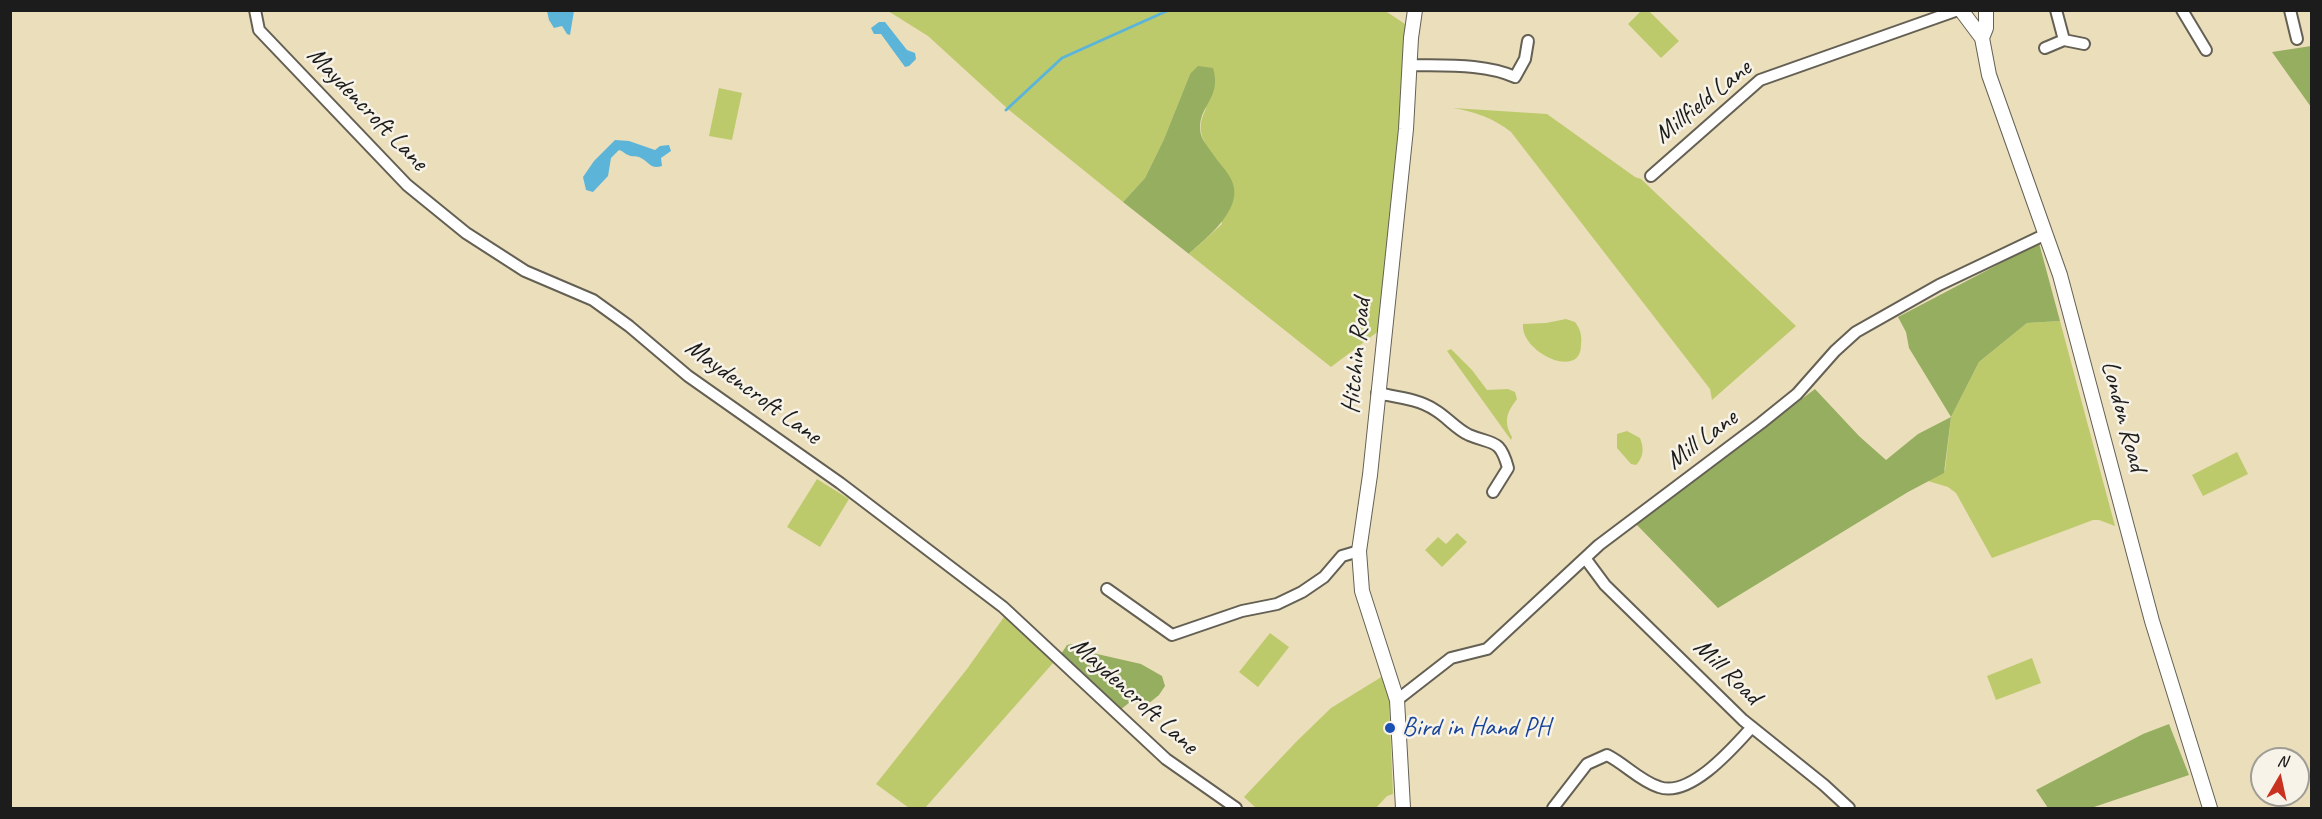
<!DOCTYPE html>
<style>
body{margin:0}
#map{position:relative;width:2322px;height:819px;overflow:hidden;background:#ebdebb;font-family:Caveat,sans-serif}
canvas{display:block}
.frame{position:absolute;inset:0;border:12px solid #1c1c1c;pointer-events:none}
.north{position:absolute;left:2250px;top:747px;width:60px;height:60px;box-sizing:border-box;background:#f7f3e8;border:2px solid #9f9d96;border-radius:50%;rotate:9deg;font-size:16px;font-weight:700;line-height:24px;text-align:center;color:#1c1c1c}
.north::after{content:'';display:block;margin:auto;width:21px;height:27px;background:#c8321e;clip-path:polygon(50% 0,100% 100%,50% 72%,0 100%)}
</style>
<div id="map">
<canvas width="2322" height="819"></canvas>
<div class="frame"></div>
<div class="north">N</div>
</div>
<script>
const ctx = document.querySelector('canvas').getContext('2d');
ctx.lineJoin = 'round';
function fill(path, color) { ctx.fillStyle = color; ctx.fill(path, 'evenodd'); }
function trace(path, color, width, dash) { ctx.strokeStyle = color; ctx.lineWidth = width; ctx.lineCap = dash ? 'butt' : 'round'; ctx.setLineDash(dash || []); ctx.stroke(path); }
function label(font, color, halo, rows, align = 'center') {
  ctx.font = font + ' Caveat,sans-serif'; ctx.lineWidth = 5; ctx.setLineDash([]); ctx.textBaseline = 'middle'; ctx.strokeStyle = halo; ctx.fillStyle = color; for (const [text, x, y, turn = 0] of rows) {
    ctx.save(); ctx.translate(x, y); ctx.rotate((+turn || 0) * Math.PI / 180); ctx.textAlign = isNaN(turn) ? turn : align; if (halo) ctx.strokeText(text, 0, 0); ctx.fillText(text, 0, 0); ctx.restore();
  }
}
fill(new Path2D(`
 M 1384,10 L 1405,24 L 1403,124 L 1380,330 L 1331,367 L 1189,254 L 1222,224 L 1205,143 C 1198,129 1200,122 1206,108 L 1190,74 L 1164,139 L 1145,178 L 1123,202 L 1009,110 L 928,36 L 888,11 Z
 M 1642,10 L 1649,11 L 1679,41 L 1661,58 L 1628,24 Z
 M 719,88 L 742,93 L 732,140 L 709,136 Z
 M 1453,108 L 1547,114 L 1635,177 L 1641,179 L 1796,326 L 1712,400 L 1710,389 L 1511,132 C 1493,118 1476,112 1453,108 Z
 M 1566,319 L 1575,322 C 1581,330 1582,336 1581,345 C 1581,381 1520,352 1523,324 L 1546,323 Z
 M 2060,321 L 2115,526 L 2099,520 L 2093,520 L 1992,558 L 1956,493 L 1948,487 L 1928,481 L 1945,470 L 1951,417 L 1979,362 L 2027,323 Z
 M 1451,349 L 1472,370 L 1487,390 L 1508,389 L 1515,392 L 1517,399 C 1507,412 1503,421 1512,437 L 1511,440 L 1447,351 Z
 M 1627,431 L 1640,438 C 1644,448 1644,457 1636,465 L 1631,464 L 1617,448 L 1617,434 Z
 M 2237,452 L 2248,474 L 2203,496 L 2192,475 Z
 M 817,479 L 849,499 L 820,547 L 787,527 Z
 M 1457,533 L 1467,542 L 1442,567 L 1425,550 L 1438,537 L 1446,544 Z
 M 1004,617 L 1053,663 L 925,808 L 909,808 L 876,784 L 967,669 Z
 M 1270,633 L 1289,647 L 1258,687 L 1239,672 Z
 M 2032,658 L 2041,683 L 1996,700 L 1987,676 Z
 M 1383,676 L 1389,701 L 1393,794 L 1387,796 L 1376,808 L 1256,808 L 1244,797 L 1296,742 L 1331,708 Z`), '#bdca6c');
fill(new Path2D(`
 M 2311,46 L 2312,46 L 2311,107 L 2272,52 Z
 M 1198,66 L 1213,68 C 1222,98 1199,105 1200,129 C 1200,139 1210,149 1215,157 C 1220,164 1227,171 1231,179 C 1246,208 1207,237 1189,254 L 1123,202 L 1145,178 L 1164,139 L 1190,74 Z
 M 2039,243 L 2060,321 L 2027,323 L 1979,362 L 1951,417 L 1944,473 L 1908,492 L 1718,608 L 1636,524 L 1815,389 L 1859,436 L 1886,460 L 1918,434 L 1951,417 L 1909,348 L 1906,332 L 1898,317 Z
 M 1072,644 L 1084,651 L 1141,664 L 1162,676 L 1165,686 L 1159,695 L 1148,704 L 1130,702 L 1119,711 L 1061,654 L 1067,645 Z
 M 2169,724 L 2189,775 L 2091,808 L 2048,808 L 2036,790 L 2143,734 Z`), '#96ae60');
fill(new Path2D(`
 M 547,11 L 574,11 L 570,35 L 567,34 L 562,26 L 554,28 L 549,20 Z
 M 879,22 L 885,22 L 907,50 L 915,53 L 916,59 L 909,66 L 905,67 L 881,34 L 874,34 L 871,28 Z
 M 615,140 L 629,141 L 655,150 L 660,146 L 669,145 L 671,151 L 661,158 L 662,166 C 650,170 649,161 639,157 C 636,156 631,157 628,155 C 625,154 623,151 619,150 L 611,158 L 608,176 L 593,192 L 586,190 L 583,177 L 594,161 Z`), '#5cb5d9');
trace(new Path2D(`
 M 1006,110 L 1062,58 L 1169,10`), '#5cb5d9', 3);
const street = new Path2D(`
 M 255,10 L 259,30 L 407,185 L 466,233 L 525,271 L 593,300 L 629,326 L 688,376 L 840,483 L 1003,607 L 1166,759 L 1236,808
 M 2056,10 L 2064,40 L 2084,44
 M 2182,10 L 2206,50
 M 2290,10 L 2297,39
 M 2045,48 L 2064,40
 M 1409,65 C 1443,66 1484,63 1515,77 L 1525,59 L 1528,41
 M 1651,176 L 1760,80 L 1958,10
 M 1377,393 C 1396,397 1419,399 1435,410 C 1447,417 1456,429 1469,435 C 1493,445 1500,438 1508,468 L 1493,492
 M 1585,558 L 1605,585 L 1743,720 L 1824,785 L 1849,808
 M 1107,589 L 1172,635 L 1242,611 L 1277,604 L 1302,592 L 1324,577 L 1342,556 L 1359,551
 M 1397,700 L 1451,658 L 1487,649 L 1599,545 L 1761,423 L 1797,394 L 1835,351 L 1856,332 L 1939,285 L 2046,234
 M 1553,808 L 1587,764 L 1607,755 C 1625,764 1640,781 1659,787 C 1690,798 1733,748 1752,727`);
const secondary = new Path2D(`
 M 1961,10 L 1982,38 L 1989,75 L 2060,275 L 2152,621 L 2210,808
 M 1982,38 L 1986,28 L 1986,10
 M 1403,808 L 1397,700 L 1362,591 L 1359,551 L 1370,475 L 1406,129 L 1411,38 L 1415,10`);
trace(street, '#646054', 14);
trace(secondary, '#646054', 16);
trace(street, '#fff', 10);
trace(secondary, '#fff', 14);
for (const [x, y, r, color] of [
 [1390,728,6,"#1a4fb4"]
]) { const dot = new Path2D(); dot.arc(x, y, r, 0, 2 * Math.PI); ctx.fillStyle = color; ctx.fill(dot); trace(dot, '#f7f3e8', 2); }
label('26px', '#1c1c1c', '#f7f3e8', [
 ["Millfield Lane",1703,102,-39],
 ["Maydencroft Lane",367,109,46],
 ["Hitchin Road",1357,356,-84],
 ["Maydencroft Lane",753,392,36],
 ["London Road",2123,416,75],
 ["Mill Lane",1702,440,-37],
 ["Mill Road",1727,672,44],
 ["Maydencroft Lane",1134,696,42]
]);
label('26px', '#164399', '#f7f3e8', [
 ["Bird in Hand PH",1402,728]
], 'left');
</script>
